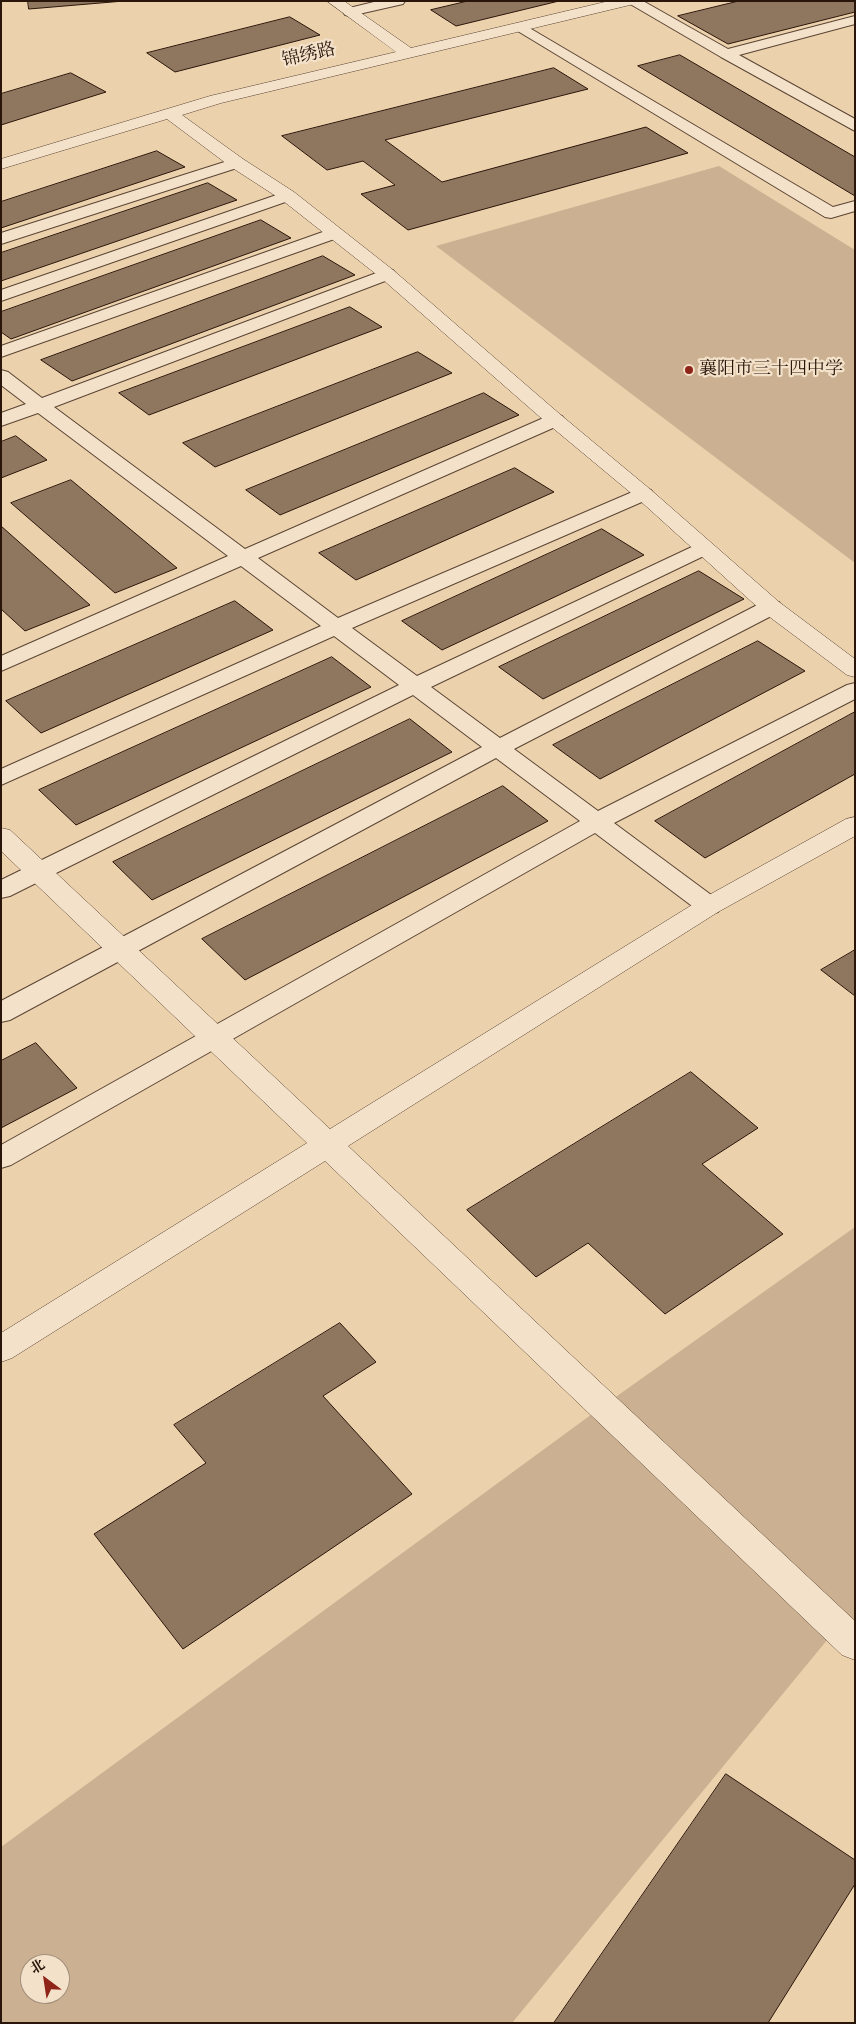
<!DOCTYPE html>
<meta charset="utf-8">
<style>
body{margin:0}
#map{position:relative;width:856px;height:2024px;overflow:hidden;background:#ecd1ad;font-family:"IM FELL Double Pica","Noto Serif SC",serif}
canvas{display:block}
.frame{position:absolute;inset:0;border:2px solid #2a150a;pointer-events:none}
.north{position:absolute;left:20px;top:1954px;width:50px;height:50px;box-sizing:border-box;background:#f3e1ca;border:1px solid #a38f7d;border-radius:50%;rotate:329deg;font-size:14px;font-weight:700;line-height:20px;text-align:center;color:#2a150a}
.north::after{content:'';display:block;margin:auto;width:18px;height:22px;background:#8f2418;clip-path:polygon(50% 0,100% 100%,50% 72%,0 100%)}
</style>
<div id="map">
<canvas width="856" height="2024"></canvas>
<div class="frame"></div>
<div class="north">北</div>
</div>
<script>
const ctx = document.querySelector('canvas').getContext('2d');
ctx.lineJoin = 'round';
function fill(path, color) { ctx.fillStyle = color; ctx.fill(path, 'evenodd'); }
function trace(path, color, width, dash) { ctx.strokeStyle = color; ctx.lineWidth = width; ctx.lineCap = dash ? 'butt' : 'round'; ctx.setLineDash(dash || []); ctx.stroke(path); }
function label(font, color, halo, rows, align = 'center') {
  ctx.font = font + ' "IM FELL Double Pica","Noto Serif SC",serif'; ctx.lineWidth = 4.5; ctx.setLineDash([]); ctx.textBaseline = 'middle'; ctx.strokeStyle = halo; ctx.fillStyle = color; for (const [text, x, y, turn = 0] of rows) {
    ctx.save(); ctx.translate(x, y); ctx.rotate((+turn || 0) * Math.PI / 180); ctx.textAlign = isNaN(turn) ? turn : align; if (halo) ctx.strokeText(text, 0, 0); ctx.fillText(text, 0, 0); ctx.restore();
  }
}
fill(new Path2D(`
 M 719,166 L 855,250 L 855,563 L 436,246 Z
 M 855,1227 L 855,1644 L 837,1628 L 512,2023 L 1,2023 L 1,1847 L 603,1406 ZM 30,1964 L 60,1964 L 60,1994 L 30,1994 Z`), '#cbb191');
const building = new Path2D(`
 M 28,1 L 124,1 L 29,9 Z
 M 468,1 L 559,1 L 456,26 L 431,10 Z
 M 739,1 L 855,1 L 855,12 L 728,44 L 678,16 Z
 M 290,17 L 320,35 L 175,72 L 147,53 Z
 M 680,55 L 855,157 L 855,196 L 638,66 Z
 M 554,68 L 588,89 L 385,140 L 442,182 L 646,127 L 688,153 L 408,230 L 361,194 L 395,185 L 363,161 L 327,170 L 282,136 Z
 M 71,73 L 106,92 L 1,125 L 1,94 Z
 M 157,151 L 185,167 L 1,228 L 1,202 Z
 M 208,183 L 237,200 L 1,281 L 1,253 Z
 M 261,220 L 291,238 L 11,339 L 1,332 L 1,312 Z
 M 323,256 L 355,275 L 72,381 L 41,360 Z
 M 350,307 L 382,327 L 149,415 L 119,393 Z
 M 418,352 L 452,373 L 215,467 L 183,443 Z
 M 484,393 L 519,415 L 280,515 L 246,490 Z
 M 16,436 L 47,460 L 1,478 L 1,442 Z
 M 515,468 L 554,492 L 356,580 L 319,553 Z
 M 71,480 L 177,568 L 115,593 L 11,503 Z
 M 1,526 L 90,605 L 25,631 L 1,609 Z
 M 602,529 L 644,555 L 442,650 L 402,621 Z
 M 699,571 L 744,599 L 543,699 L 499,667 Z
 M 235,601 L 273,630 L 41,733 L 6,701 Z
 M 758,641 L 805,671 L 600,779 L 553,745 Z
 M 332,657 L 371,687 L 76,825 L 39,790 Z
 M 855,712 L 855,774 L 705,858 L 655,821 Z
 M 410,719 L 452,752 L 152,900 L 113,862 Z
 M 503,786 L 548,821 L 245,980 L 202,939 Z
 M 855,950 L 855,996 L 821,970 Z
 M 36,1043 L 77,1088 L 1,1128 L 1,1061 Z
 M 691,1072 L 758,1128 L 702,1164 L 783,1234 L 665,1314 L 588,1243 L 536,1277 L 467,1210 Z
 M 340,1323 L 376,1362 L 323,1396 L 412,1494 L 183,1649 L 94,1534 L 206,1463 L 174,1425 Z
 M 726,1774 L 855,1860 L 855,1884 L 768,2023 L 554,2023 Z`);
fill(building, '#8f775f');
trace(building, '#2a150a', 1);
const service = new Path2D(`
 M 378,1 L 405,1 L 403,4 L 350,16 L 345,15 L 343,12 L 345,9 Z
 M 625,1 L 643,1 L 728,49 L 855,16 L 855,24 L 739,55 L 855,119 L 855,131 L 721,57 Z
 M 521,23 L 833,207 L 855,201 L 855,211 L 831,218 L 825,217 L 516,30 L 514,27 L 516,24 Z
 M 237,158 L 243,160 L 245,163 L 243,166 L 1,244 L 1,233 Z
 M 288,191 L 294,193 L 296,196 L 294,199 L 1,301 L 1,290 Z
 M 334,228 L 340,229 L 342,233 L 340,237 L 1,357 L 1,346 Z
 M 387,269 L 393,270 L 396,274 L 393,278 L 54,407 L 245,549 L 548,416 L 555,414 L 562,416 L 565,420 L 562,424 L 258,558 L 338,618 L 637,490 L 644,488 L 651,490 L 654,494 L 651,498 L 352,628 L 417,676 L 696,545 L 703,543 L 710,545 L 713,549 L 710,553 L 431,687 L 500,738 L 763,602 L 771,601 L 779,602 L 782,607 L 779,612 L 514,749 L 598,811 L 847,685 L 855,683 L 855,699 L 614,823 L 718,900 L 721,906 L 718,912 L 709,914 L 700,912 L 595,833 L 11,1165 L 1,1168 L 1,1145 L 580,821 L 496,758 L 10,1020 L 1,1022 L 1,1001 L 482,747 L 413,695 L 10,896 L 1,898 L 1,880 L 399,685 L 334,636 L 1,785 L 1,769 L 321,626 L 241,566 L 1,671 L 1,656 L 228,556 L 38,413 L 1,426 L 1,413 L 26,404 L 1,385 L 1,370 L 8,372 L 42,398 Z`);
const minor = new Path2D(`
 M 327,1 L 344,1 L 411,48 L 609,1 L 636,1 L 634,4 L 221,103 L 182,115 L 243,159 L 294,192 L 393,270 L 562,416 L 651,490 L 779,602 L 855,659 L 855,677 L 847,675 L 763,612 L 637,498 L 548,424 L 381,278 L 282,200 L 231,167 L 167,119 L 1,169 L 1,159 L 210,96 L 396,52 Z
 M 855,817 L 855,836 L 718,912 L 348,1146 L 855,1621 L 855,1660 L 842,1655 L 325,1161 L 12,1358 L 1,1362 L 1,1333 L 307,1143 L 1,851 L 1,828 L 10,830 L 330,1129 L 700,900 L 846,819 Z`);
trace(service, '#5a4433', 2);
trace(minor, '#5a4433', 1);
fill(service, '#f3e1ca');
fill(minor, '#f3e1ca');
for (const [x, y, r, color] of [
 [689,370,5,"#8f2418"]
]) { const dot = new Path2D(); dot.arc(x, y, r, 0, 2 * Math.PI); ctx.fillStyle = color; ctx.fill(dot); trace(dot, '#f3e1ca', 2); }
label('18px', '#2a150a', '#f3e1ca', [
 ["锦绣路",309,56,-13]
]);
label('18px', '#2a150a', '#f3e1ca', [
 ["襄阳市三十四中学",699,370]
], 'left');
</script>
